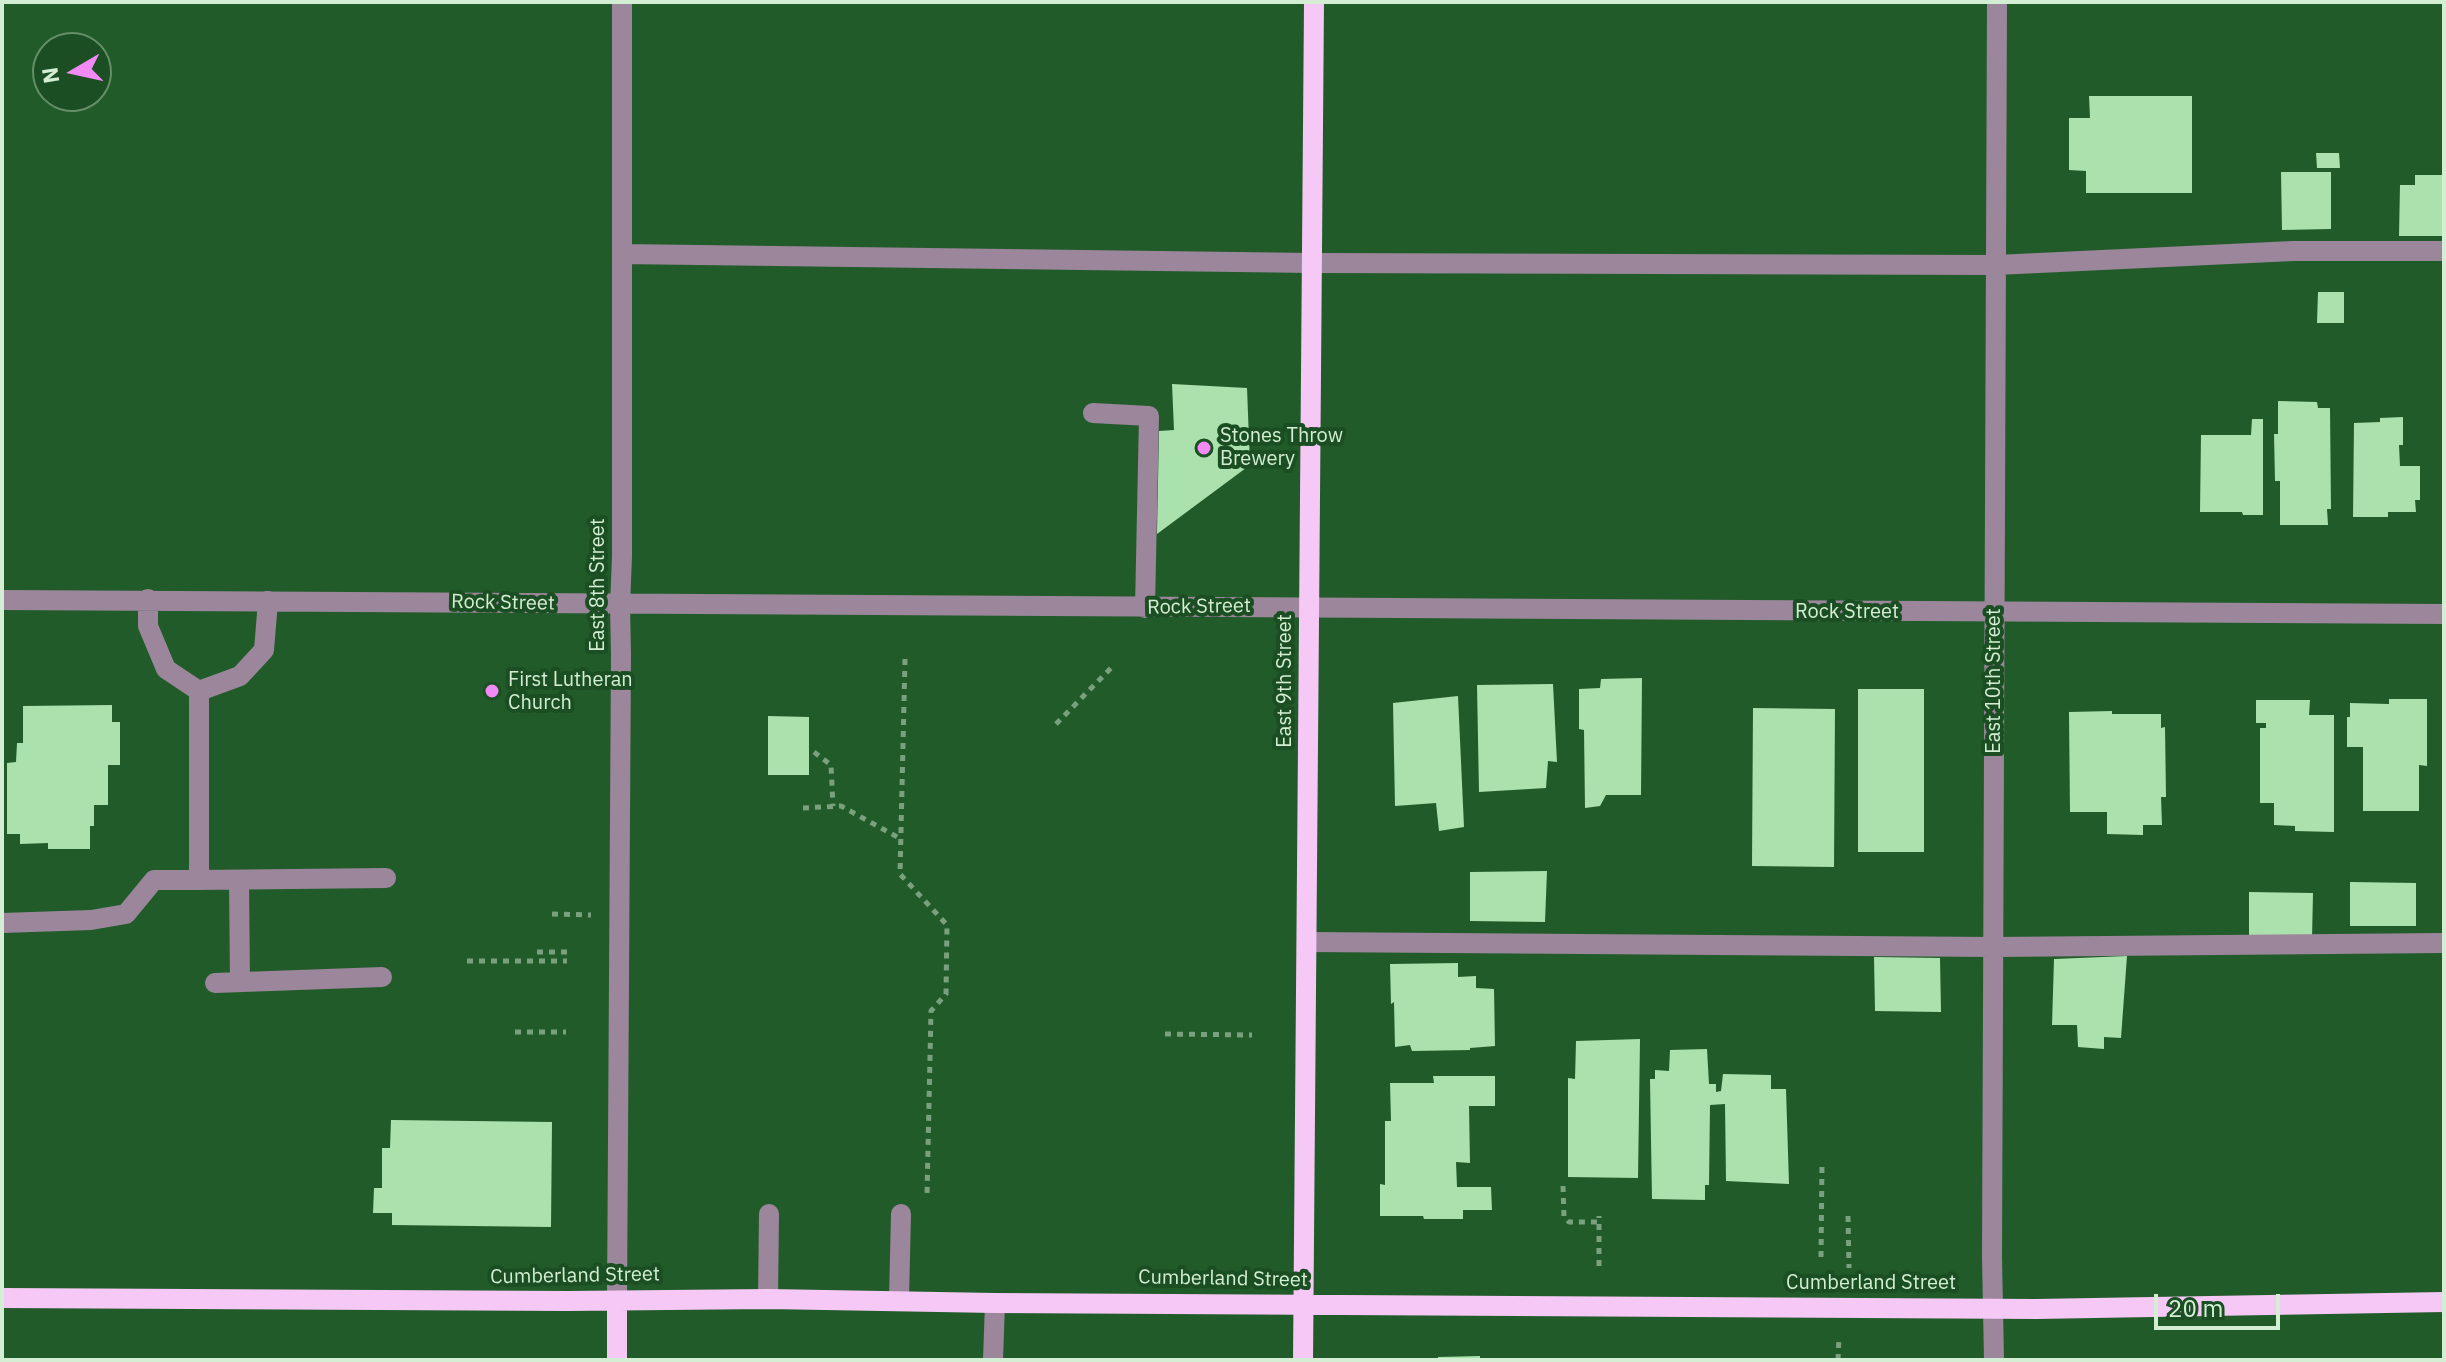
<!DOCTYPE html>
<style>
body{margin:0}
#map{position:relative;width:2446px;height:1362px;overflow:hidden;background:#1b4e22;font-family:"IBM Plex Sans",sans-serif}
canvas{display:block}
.frame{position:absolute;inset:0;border:4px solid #d3eed3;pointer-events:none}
.north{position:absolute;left:32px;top:32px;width:80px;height:80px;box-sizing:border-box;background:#1b4e22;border:2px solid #658e69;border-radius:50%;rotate:261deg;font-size:22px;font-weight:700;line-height:32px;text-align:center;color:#d3eed3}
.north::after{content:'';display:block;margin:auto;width:28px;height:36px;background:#f18af4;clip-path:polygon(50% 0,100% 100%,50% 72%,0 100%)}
.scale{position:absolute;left:2154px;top:1294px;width:126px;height:36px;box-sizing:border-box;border:4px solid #d3eed3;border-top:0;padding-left:10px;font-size:24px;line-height:28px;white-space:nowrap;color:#d3eed3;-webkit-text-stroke:6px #1b4e22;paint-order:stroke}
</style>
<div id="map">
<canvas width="2446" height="1362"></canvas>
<div class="frame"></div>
<div class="north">N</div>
<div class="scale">20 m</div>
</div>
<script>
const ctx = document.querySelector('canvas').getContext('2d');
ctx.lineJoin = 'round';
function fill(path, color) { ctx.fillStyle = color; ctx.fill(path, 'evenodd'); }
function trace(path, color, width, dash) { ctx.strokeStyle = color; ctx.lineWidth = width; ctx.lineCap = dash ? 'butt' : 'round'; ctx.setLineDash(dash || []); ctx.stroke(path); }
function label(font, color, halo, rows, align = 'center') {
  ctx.font = font + ' "IBM Plex Sans",sans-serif'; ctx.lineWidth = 8; ctx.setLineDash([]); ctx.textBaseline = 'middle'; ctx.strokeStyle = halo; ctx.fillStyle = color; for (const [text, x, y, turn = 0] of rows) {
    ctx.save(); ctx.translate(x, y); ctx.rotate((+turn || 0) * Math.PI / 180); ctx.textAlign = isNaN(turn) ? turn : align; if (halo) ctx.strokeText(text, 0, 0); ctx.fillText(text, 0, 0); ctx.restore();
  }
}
fill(new Path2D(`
 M 2,2 L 2444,2 L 2444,1360 L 2,1360 ZM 48,48 L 96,48 L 96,96 L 48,96 Z`), '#225b2a');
fill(new Path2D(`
 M 2089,96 L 2192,96 L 2192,193 L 2086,193 L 2086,171 L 2069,170 L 2069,118 L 2090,118 Z
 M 2316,153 L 2339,153 L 2340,168 L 2317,168 Z
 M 2281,172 L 2331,172 L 2331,229 L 2282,230 Z
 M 2415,175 L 2444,175 L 2444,236 L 2399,236 L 2400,185 L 2415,185 Z
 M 2318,292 L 2344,292 L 2344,323 L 2317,323 Z
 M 1172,384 L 1247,388 L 1250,465 L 1157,534 L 1159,431 L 1174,430 Z
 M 2278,401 L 2317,402 L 2318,408 L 2330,408 L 2331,509 L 2327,509 L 2328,525 L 2280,525 L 2280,481 L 2275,481 L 2274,434 L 2278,434 Z
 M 2403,417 L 2403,445 L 2399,445 L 2400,466 L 2420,466 L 2420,500 L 2415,500 L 2416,512 L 2388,512 L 2388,517 L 2353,517 L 2354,423 L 2380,422 L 2380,418 Z
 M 2252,419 L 2263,419 L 2263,515 L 2243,515 L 2242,512 L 2200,512 L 2201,435 L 2251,435 Z
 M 1642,678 L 1641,795 L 1606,795 L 1600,806 L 1585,808 L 1584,730 L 1579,729 L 1579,689 L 1600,688 L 1601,679 Z
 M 1553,684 L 1557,762 L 1548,761 L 1546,788 L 1479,792 L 1477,685 Z
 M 1858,689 L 1924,689 L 1924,852 L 1858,852 Z
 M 1458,696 L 1464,827 L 1439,831 L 1436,803 L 1395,806 L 1393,703 Z
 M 2389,699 L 2427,699 L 2427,766 L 2419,765 L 2419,811 L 2363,811 L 2363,747 L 2347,747 L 2347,717 L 2350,717 L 2350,703 L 2389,704 Z
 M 2256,700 L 2310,700 L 2309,715 L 2334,715 L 2334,832 L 2295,831 L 2295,826 L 2274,825 L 2274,803 L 2260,803 L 2260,728 L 2266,728 L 2266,723 L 2256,723 Z
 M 112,705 L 112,722 L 120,722 L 120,765 L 108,765 L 108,805 L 94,805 L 94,826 L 90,826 L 90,849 L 48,849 L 48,843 L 20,844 L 20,834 L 7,834 L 7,763 L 16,762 L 17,743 L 23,743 L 23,706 Z
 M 1753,708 L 1835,709 L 1834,867 L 1752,866 Z
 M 2112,711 L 2112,714 L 2161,714 L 2161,728 L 2165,727 L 2166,797 L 2161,797 L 2162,825 L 2143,825 L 2143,835 L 2107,834 L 2107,812 L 2070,812 L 2069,712 Z
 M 768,716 L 809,717 L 809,775 L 768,775 Z
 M 1547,871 L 1545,922 L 1470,921 L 1470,872 Z
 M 2350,882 L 2416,883 L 2416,926 L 2350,926 Z
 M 2249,892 L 2313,893 L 2312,939 L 2249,938 Z
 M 2127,956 L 2121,1038 L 2104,1037 L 2104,1049 L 2078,1047 L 2077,1025 L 2052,1025 L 2054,959 Z
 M 1874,957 L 1940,958 L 1941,1012 L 1875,1011 Z
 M 1458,963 L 1458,977 L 1476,976 L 1476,988 L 1494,989 L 1495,1046 L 1470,1048 L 1470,1050 L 1412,1051 L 1410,1045 L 1395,1047 L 1394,1002 L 1391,1004 L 1390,964 Z
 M 1640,1039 L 1638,1178 L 1568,1177 L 1568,1078 L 1575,1079 L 1576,1041 Z
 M 1707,1049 L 1709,1084 L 1716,1084 L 1716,1092 L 1721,1091 L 1723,1074 L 1771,1075 L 1771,1089 L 1786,1089 L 1789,1184 L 1726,1181 L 1725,1104 L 1710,1105 L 1709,1185 L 1705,1185 L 1705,1200 L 1652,1199 L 1650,1079 L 1655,1079 L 1655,1070 L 1669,1071 L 1670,1050 Z
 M 1433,1076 L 1495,1076 L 1495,1106 L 1469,1106 L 1470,1163 L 1456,1162 L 1457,1187 L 1491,1187 L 1492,1210 L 1463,1210 L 1463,1219 L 1424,1219 L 1423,1216 L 1380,1216 L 1380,1184 L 1385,1185 L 1385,1121 L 1391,1121 L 1390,1083 L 1434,1083 Z
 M 391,1120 L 552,1122 L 551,1227 L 392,1225 L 392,1213 L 373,1213 L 374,1188 L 382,1188 L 382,1148 L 390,1148 Z
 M 1480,1356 L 1480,1360 L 1438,1360 L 1438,1357 Z`), '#abe1ad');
trace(new Path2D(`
 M 905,659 L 900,874 L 947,925 L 946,994 L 931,1011 L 927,1195
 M 1056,724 L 1113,666
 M 814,752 L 831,765 L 833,806
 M 803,808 L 841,806 L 901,839
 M 552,914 L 591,915
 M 537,952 L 567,952
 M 467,961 L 567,961
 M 515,1032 L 566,1032
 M 1165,1034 L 1252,1035
 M 1563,1186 L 1564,1217 L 1569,1222 L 1600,1222
 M 1848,1216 L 1849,1268
 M 1821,1257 L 1822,1162
 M 1599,1266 L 1599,1216
 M 1838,1360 L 1839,1337`), '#7aa17e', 5, [6, 6]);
trace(new Path2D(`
 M 622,254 L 1312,263 L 1996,265 L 2293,251 L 2444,251
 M 1093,413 L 1149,416 L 1145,608
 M 148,599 L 148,626 L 166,669 L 199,691
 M 2,600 L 2444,614
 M 199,691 L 240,676 L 264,650 L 268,601
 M 199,880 L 386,878
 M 239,880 L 240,982
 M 2,923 L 91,920 L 126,914 L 154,880 L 199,880 L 199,691
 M 1308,942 L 1993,947 L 2444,943
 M 215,983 L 382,977
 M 768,1299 L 769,1214
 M 899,1300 L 901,1214
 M 617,1301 L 621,655 L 620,605 L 622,557 L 622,2
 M 993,1360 L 995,1303
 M 1994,1360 L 1992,1257 L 1997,2`), '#9c869c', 20);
trace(new Path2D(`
 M 2,1298 L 568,1301 L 768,1299 L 995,1303 L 2036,1309 L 2444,1302
 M 617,1360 L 617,1301
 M 1303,1360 L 1314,2`), '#f5c8f5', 20);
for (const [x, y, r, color] of [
 [1204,448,8,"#f18af4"],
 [492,691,8,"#f18af4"]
]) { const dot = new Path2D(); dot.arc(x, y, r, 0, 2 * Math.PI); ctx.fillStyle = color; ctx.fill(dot); trace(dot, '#1b4e22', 3); }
label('20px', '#d3eed3', '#1b4e22', [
 ["Stones Throw",1220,436],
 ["Brewery",1220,459],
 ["First Lutheran",508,680],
 ["Church",508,703]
], 'left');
label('20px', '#d3eed3', '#1b4e22', [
 ["East 8th Street",598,585,-90],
 ["Rock Street",503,603,1],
 ["Rock Street",1199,607,-1],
 ["Rock Street",1847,612],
 ["East 9th Street",1285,681,-90],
 ["East 10th Street",1994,681,-90],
 ["Cumberland Street",575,1276,-1],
 ["Cumberland Street",1223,1279,1],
 ["Cumberland Street",1871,1283]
]);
</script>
